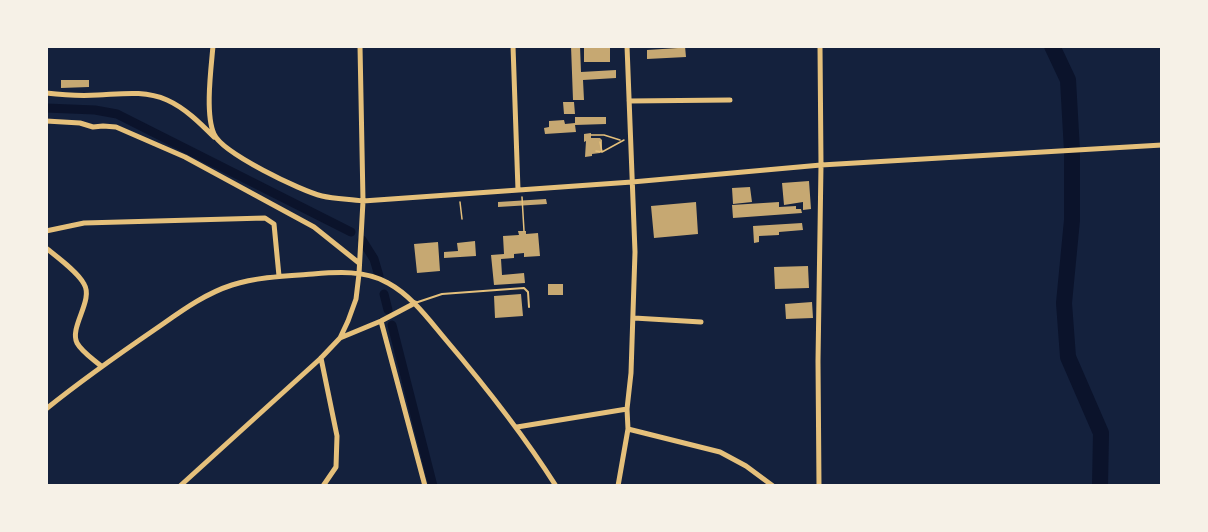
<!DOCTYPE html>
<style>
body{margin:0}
#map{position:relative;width:1208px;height:532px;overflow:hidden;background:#14213d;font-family:"Libre Baskerville",serif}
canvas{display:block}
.frame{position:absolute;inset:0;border:48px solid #f6f1e7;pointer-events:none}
</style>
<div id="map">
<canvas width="1208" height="532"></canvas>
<div class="frame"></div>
</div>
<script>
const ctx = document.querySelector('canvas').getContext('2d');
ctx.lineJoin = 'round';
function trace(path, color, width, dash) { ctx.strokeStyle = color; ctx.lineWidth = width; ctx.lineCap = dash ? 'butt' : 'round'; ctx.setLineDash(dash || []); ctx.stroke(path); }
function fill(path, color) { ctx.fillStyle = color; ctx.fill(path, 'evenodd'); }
trace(new Path2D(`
 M 46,108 L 95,110 L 117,114 L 351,232
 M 362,240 L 374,259 L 379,276
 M 384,294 L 388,310
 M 392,325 L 433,486`), '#0b132b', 9);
trace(new Path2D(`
 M 1052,46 L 1068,80 L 1072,151 L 1072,220 L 1064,303 L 1068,357 L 1101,433 L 1100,486`), '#0b132b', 16);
fill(new Path2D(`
 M 571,46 L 580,46 L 581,72 L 616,70 L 616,78 L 583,80 L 584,100 L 573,100 Z
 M 584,46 L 610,46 L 610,62 L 584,62 Z
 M 677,46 L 685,46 L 686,57 L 647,59 L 647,50 L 678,48 Z
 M 61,80 L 89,80 L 89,87 L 61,88 Z
 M 563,102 L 574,102 L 575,114 L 564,114 Z
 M 575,117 L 606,117 L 606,124 L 575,125 L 576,132 L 545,134 L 544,128 L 549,127 L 549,121 L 564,120 L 565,124 L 575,123 Z
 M 591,133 L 591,138 L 600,138 L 602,140 L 602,149 L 600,153 L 592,154 L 592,156 L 585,157 L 586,141 L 584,142 L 584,134 Z
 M 809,181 L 811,209 L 803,210 L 803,202 L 784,205 L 782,183 Z
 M 750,187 L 752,202 L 733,204 L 732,188 Z
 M 546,199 L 547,204 L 498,207 L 498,202 Z
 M 696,202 L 698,234 L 654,238 L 651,206 Z
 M 779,202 L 779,207 L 796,206 L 796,209 L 801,209 L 802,213 L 733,218 L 732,205 Z
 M 802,223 L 803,230 L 779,232 L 779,235 L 759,236 L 759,242 L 754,243 L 753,226 Z
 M 518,231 L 526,231 L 526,234 L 538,233 L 540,256 L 524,257 L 524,253 L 514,254 L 514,258 L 501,259 L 502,275 L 524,273 L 525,283 L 494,285 L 491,255 L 504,254 L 503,236 L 519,235 Z
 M 475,241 L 476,256 L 444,258 L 444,252 L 458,251 L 457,243 Z
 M 438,242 L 440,271 L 417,273 L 414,244 Z
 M 808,266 L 809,288 L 775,289 L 774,267 Z
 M 548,284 L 563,284 L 563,295 L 548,295 Z
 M 521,294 L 523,316 L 495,318 L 494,296 Z
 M 812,302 L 813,318 L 786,319 L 785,304 Z`), '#c6a872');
trace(new Path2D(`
 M 591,135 L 604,135 L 620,140
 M 596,151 L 602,152 L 600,142
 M 602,152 L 624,140
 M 522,197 L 524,231
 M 460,202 L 462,219`), '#e5c07b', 1.5);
trace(new Path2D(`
 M 415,303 L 442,294 L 524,288 L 528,292 L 529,307`), '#e5c07b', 2);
trace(new Path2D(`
 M 213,46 C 211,69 205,114 214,134 C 222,153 301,191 322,196 C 335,199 350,199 363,201 L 632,182 L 821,165 L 1162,145
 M 513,46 L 518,190
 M 46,93 C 63,95 81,96 98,95 C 121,94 144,90 167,100 C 185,108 200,123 214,137
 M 629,101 L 730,100
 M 46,121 L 80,123 L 93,127 L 103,126 L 116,127 L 185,157 L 314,227 L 359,263
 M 46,231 L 84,223 L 265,218 L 274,224 L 279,276
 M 46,248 C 57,257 78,272 84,284 C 94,300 69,327 77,343 C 82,352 93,359 101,366
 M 634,318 L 701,322
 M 381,321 L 425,486
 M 340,338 L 381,321 L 415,303
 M 321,358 L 337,436 L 336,467 L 323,486
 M 46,409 C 82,380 119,354 157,328 C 180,312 204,294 232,285 C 258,277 285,276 313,274 C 337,272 366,270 388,283 C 412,296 429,320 446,340 C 486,387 523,434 556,486
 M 517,427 L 627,409
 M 628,429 L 720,452 L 746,466 L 773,486
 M 180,486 L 321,358 L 340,338 L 348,321 L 356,299 L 359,274 L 363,201 L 360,46
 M 618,486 L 628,429 L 627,409 L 631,373 L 635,252 L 627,46
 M 819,486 L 818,361 L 821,165 L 820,46`), '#e5c07b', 5);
</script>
